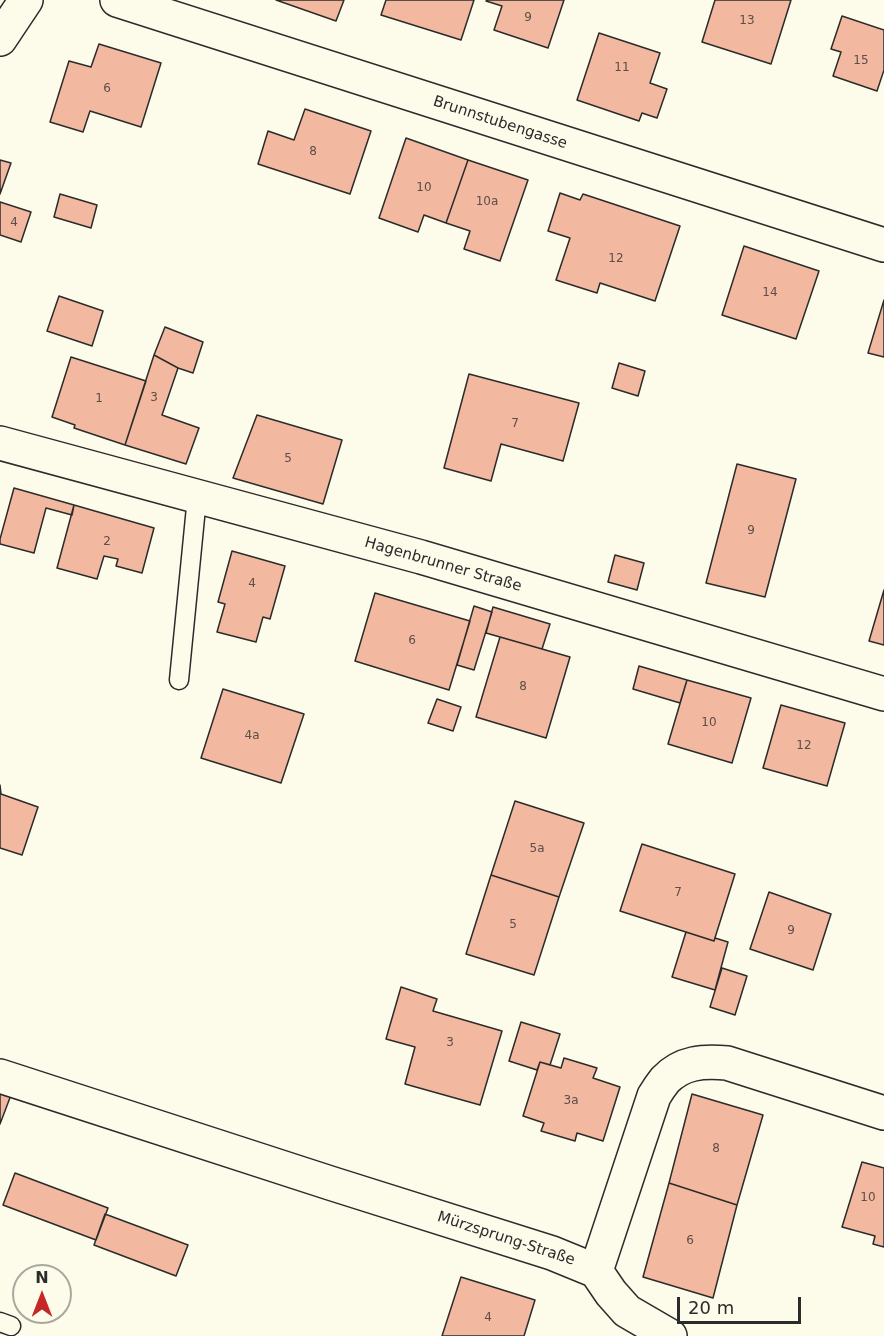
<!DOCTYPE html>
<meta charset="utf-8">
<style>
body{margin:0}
#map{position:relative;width:884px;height:1336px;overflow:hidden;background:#fdfbea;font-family:"DejaVu Sans",sans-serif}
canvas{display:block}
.north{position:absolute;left:12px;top:1264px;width:60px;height:60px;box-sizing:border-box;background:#fdfbea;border:2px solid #a9a89e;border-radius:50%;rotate:0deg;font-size:16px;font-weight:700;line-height:24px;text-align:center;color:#2b2b2b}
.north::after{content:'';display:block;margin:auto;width:21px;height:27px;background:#c62828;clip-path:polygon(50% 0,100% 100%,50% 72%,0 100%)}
.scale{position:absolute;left:677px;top:1297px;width:124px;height:27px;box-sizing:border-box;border:3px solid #2b2b2b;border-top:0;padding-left:8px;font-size:18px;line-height:21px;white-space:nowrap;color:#2b2b2b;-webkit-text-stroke:4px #fdfbea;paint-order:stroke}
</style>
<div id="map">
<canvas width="884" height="1336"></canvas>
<div class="north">N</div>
<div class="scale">20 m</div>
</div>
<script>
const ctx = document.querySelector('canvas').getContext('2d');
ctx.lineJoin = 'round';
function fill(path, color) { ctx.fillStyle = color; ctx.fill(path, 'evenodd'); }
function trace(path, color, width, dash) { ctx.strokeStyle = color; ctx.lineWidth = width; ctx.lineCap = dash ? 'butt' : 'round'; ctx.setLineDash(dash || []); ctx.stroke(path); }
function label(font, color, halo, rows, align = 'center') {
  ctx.font = font + ' "DejaVu Sans",sans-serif'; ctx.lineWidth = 4.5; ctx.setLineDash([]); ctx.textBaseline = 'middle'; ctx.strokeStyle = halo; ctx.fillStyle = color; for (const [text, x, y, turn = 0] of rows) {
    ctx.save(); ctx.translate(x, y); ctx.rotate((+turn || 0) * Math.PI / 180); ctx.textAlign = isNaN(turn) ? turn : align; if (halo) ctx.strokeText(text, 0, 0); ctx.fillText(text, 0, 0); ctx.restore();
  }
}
const building = new Path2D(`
 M 276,0 L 344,0 L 336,21 Z
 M 386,0 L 474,0 L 461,40 L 381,15 Z
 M 487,0 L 564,0 L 548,48 L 494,30 L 502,6 L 486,1 Z
 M 715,0 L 791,0 L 771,64 L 702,42 Z
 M 842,16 L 884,30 L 884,70 L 877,91 L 833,76 L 841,52 L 831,49 Z
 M 599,33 L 660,53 L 650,83 L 667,89 L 657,118 L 642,113 L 639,121 L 577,100 Z
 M 99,44 L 161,63 L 141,127 L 90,111 L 83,132 L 50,122 L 69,61 L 91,67 Z
 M 305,109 L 371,131 L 350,194 L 258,164 L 268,131 L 294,140 Z
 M 406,138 L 468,160 L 446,223 L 424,215 L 418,232 L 379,218 Z
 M 0,160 L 11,163 L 0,194 Z
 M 468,160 L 528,180 L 500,261 L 464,249 L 470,231 L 446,223 Z
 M 560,193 L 580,200 L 583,194 L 680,226 L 655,301 L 600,283 L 597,293 L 556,280 L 570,238 L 548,231 Z
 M 60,194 L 97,205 L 91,228 L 54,217 Z
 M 0,202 L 31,212 L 21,242 L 0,235 Z
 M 744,246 L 819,271 L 796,339 L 722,315 Z
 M 59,296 L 103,311 L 92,346 L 47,331 Z
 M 884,300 L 884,357 L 868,353 Z
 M 165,327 L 203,342 L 193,373 L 178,368 L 154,355 Z
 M 154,355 L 178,368 L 162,415 L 199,428 L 186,464 L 125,445 Z
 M 71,357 L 146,381 L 125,445 L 74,428 L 75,425 L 52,417 Z
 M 619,363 L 645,371 L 638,396 L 612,388 Z
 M 469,374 L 579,403 L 563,461 L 501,444 L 491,481 L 444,468 Z
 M 257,415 L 342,440 L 323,504 L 233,478 Z
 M 737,464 L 796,479 L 765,597 L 706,583 Z
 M 14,488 L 74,505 L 72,515 L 46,508 L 34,553 L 0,544 L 0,539 Z
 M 74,505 L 154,528 L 142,573 L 116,566 L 118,559 L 104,556 L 97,579 L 57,568 Z
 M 232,551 L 285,566 L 270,619 L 263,617 L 256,642 L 217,632 L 225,604 L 218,602 Z
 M 615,555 L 644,563 L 637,590 L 608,582 Z
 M 884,590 L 884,645 L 869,641 Z
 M 375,593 L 470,621 L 449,690 L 355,661 Z
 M 474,606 L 492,612 L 474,670 L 457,665 Z
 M 493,607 L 550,624 L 542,649 L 486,633 Z
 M 500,637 L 570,657 L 546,738 L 476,717 Z
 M 639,666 L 687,680 L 680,703 L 633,689 Z
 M 687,680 L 751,698 L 732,763 L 668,744 Z
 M 223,689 L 304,714 L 281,783 L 201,758 Z
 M 437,699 L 461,707 L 453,731 L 428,723 Z
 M 781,705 L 845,723 L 827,786 L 763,768 Z
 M 0,785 L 1,794 L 38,807 L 22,855 L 0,848 Z
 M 515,801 L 584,823 L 559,897 L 491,875 Z
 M 642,844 L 735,874 L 714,941 L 620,911 Z
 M 491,875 L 559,897 L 534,975 L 466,954 Z
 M 769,892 L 831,914 L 813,970 L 750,949 Z
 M 686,932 L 714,941 L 715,938 L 728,942 L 715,990 L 672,977 Z
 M 722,968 L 747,976 L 735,1015 L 710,1007 Z
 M 401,987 L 437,999 L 433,1011 L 502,1031 L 480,1105 L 405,1084 L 415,1047 L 386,1039 Z
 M 521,1022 L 560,1034 L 550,1065 L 540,1062 L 537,1070 L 509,1061 Z
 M 564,1058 L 597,1068 L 593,1078 L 620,1087 L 603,1141 L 577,1133 L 575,1141 L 541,1131 L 544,1123 L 523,1116 L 540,1062 L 561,1068 Z
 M 0,1091 L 11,1095 L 0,1124 Z
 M 692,1094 L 763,1115 L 737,1205 L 669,1183 Z
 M 862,1162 L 884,1168 L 884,1247 L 873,1244 L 875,1236 L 842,1227 Z
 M 15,1173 L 108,1208 L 96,1240 L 3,1205 Z
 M 669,1183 L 737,1205 L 713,1298 L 643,1277 Z
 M 105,1214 L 188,1245 L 176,1276 L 94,1245 Z
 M 461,1277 L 535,1300 L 524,1336 L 442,1336 Z`);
fill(building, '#f2b8a0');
trace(building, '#2b2b2b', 1.5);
const service = new Path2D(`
 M 179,680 L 197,497
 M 0,1322 L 11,1326`);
const minor = new Path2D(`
 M 117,0 L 884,245
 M 0,39 L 26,0
 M 0,443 L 421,557 L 884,694
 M 0,1076 L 330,1183 L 552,1253 L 596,1271
 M 596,1271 L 654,1096 C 657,1091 661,1085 665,1080 C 682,1062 703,1061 727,1063 L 884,1113
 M 596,1271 L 611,1293 L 627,1311 L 670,1336`);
trace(service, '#2b2b2b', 21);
trace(minor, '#2b2b2b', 36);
trace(service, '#fdfbea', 18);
trace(minor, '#fdfbea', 33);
label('12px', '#5d4e48', null, [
 ["9",528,18],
 ["13",747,21],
 ["15",861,61],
 ["11",622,68],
 ["6",107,89],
 ["8",313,152],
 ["10",424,188],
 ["10a",487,202],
 ["4",14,223],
 ["12",616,259],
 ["14",770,293],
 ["3",154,398],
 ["1",99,399],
 ["7",515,424],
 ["5",288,459],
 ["9",751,531],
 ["2",107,542],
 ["4",252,584],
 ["6",412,641],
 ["8",523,687],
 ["10",709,723],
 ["4a",252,736],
 ["12",804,746],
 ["5a",537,849],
 ["7",678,893],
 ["5",513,925],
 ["9",791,931],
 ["3",450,1043],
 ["3a",571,1101],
 ["8",716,1149],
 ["10",868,1198],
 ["6",690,1241],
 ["4",488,1318]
]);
label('15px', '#2b2b2b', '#fdfbea', [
 ["Brunnstubengasse",500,123,18],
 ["Hagenbrunner Straße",443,565,16],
 ["Mürzsprung-Straße",506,1239,18]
]);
</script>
